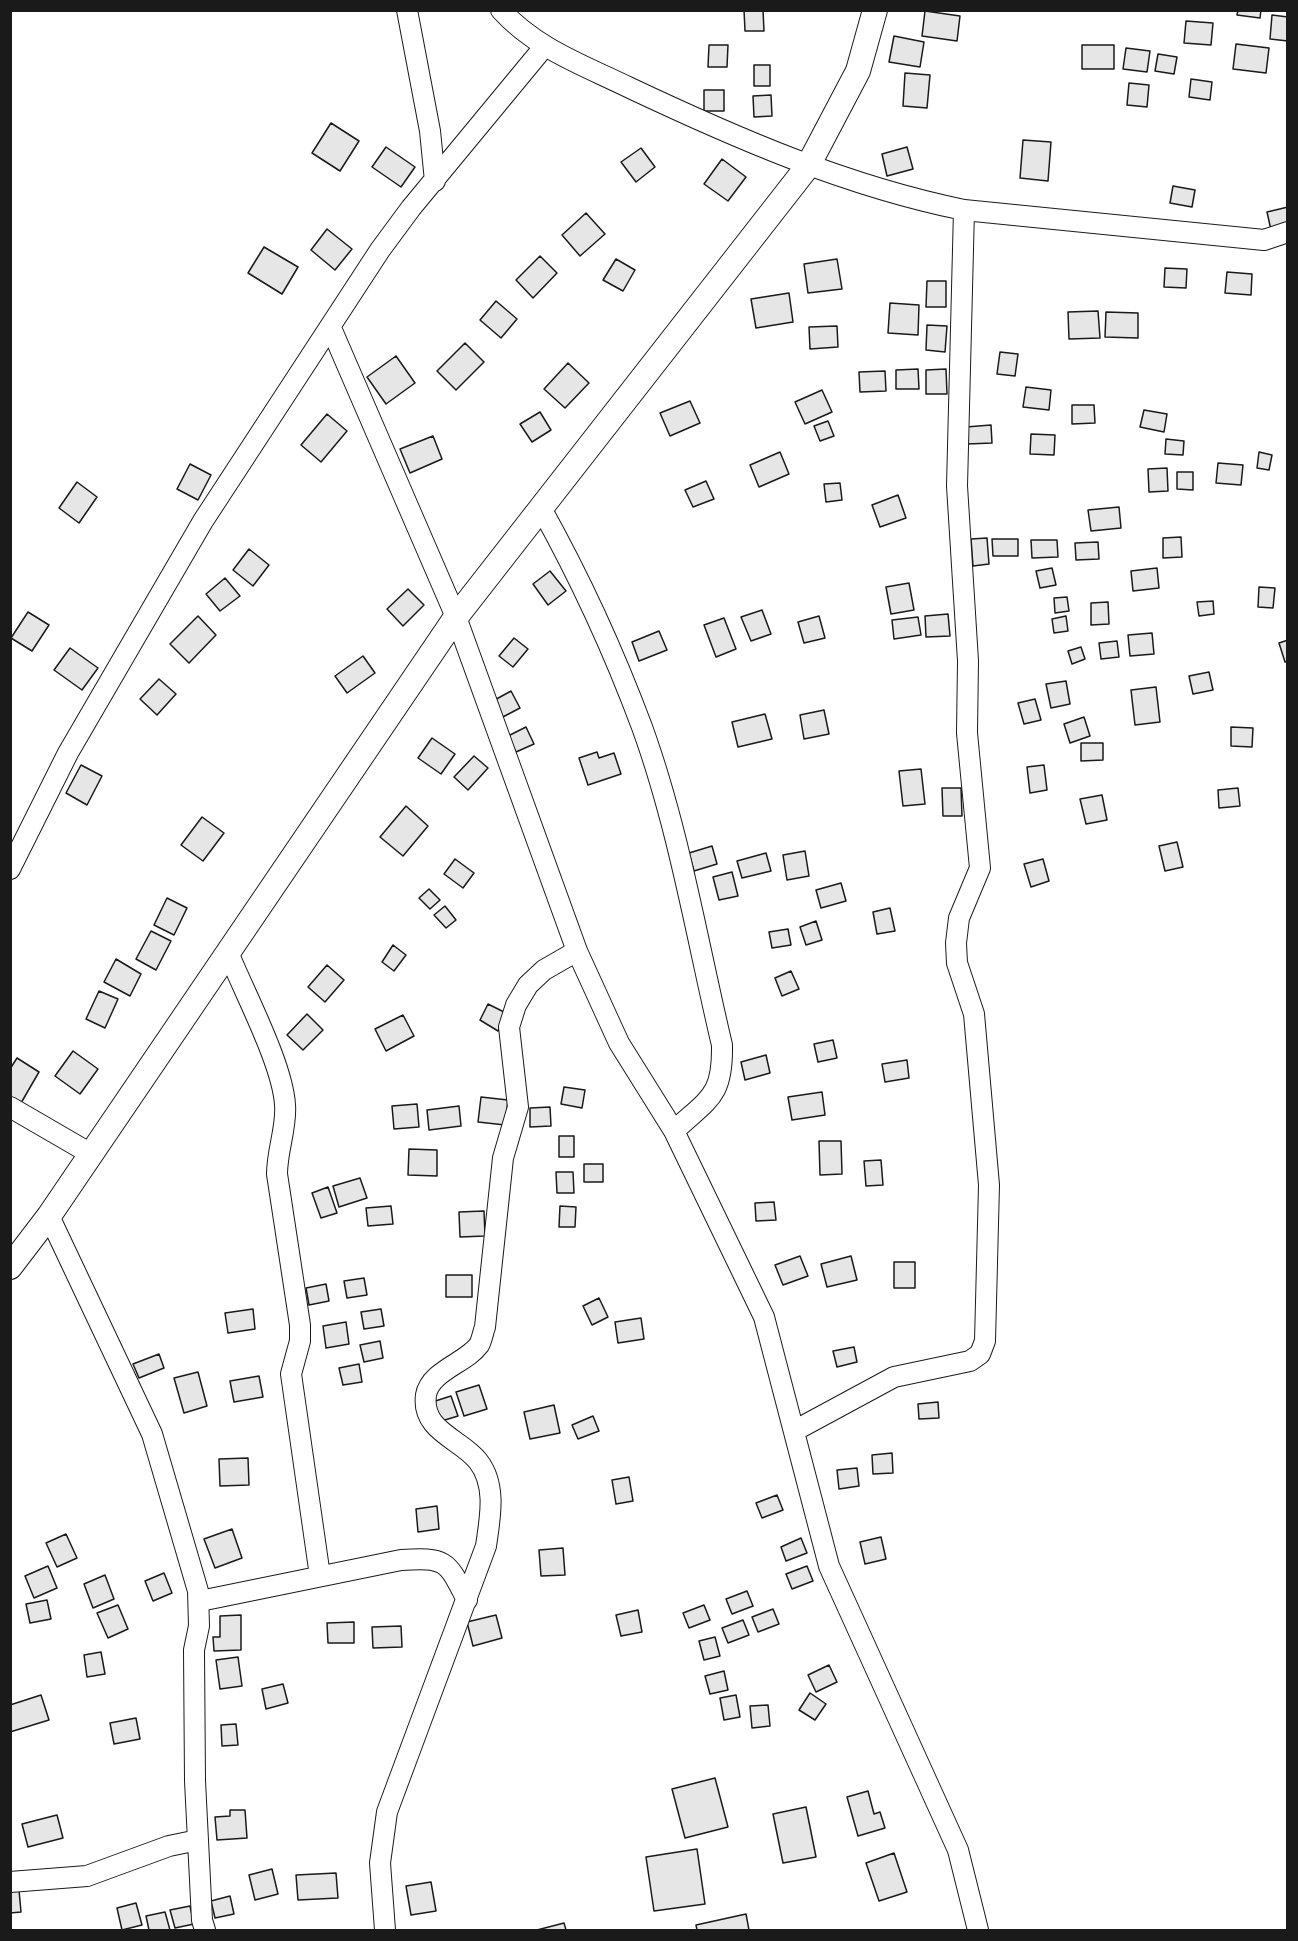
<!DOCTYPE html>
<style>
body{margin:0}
#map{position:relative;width:1298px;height:1941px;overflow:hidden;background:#fff;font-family:"DejaVu Sans",sans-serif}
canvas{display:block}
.frame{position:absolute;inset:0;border:12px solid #1a1a1a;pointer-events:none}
</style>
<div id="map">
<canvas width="1298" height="1941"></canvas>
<div class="frame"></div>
</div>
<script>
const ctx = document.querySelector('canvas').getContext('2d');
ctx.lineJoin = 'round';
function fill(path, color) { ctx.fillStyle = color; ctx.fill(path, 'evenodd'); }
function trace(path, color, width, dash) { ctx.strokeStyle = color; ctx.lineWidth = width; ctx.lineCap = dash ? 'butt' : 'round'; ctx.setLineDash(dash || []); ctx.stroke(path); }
const building = new Path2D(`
 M 744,10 L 763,10 L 764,31 L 745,31 Z
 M 1238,10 L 1261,10 L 1260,18 L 1237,15 Z
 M 925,11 L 960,16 L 957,41 L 922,36 Z
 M 1272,15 L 1288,17 L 1288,41 L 1270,39 Z
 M 1186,21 L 1213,23 L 1211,45 L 1184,43 Z
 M 894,36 L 924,42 L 920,67 L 889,62 Z
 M 1236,44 L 1269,48 L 1266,73 L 1233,69 Z
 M 709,45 L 728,45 L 727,67 L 708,67 Z
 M 1082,45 L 1114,45 L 1114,69 L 1082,69 Z
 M 1126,48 L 1150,51 L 1147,72 L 1123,69 Z
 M 1158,54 L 1177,57 L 1174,74 L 1155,71 Z
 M 754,65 L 770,65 L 770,86 L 754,86 Z
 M 905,73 L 930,75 L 927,108 L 903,106 Z
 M 1191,79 L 1212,82 L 1210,100 L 1189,97 Z
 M 1129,83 L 1149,85 L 1147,107 L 1127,105 Z
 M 704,90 L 724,90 L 724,111 L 704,111 Z
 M 771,95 L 772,116 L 754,117 L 753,96 Z
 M 331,123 L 359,141 L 340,171 L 312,153 Z
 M 1023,140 L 1051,142 L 1048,181 L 1020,178 Z
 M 386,147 L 415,167 L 401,187 L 372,167 Z
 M 907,147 L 913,169 L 887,176 L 882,154 Z
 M 641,148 L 655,167 L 636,182 L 621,162 Z
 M 722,159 L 746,177 L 728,201 L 704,184 Z
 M 1173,186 L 1195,190 L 1192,207 L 1170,203 Z
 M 1288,207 L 1288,227 L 1271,230 L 1267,212 Z
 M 586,213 L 605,234 L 580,256 L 562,235 Z
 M 327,229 L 352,249 L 335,270 L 311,250 Z
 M 264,247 L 298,267 L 282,294 L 248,273 Z
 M 540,256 L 557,273 L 533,298 L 516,280 Z
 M 616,259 L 635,270 L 623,291 L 603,280 Z
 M 837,259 L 842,289 L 808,293 L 804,264 Z
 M 1165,268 L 1187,269 L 1186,288 L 1164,287 Z
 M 1227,272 L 1252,274 L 1251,295 L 1225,293 Z
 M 927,281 L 946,281 L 946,307 L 926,307 Z
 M 789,293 L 793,322 L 756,328 L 751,299 Z
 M 496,301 L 517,319 L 501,338 L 480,320 Z
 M 890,303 L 919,305 L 918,335 L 888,333 Z
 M 1098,311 L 1100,338 L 1069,339 L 1068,312 Z
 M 1106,312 L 1138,313 L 1138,338 L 1105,337 Z
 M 927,325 L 947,326 L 945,352 L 926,350 Z
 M 837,326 L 838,347 L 810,349 L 809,327 Z
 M 465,343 L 484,362 L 456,390 L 437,371 Z
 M 1000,352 L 1018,354 L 1015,376 L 997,374 Z
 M 396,356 L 415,383 L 386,404 L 367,377 Z
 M 568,363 L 589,383 L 565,408 L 544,389 Z
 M 918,369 L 919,389 L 896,389 L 896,370 Z
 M 946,369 L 947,394 L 926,394 L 926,370 Z
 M 885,371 L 886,391 L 860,392 L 859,372 Z
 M 1026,387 L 1051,390 L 1049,410 L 1023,407 Z
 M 822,390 L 832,412 L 805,424 L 795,402 Z
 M 690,401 L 700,423 L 670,436 L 660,413 Z
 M 1072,405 L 1094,405 L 1095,423 L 1072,424 Z
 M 1144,410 L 1167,414 L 1164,432 L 1140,427 Z
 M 540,412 L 551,430 L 532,442 L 520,424 Z
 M 327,414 L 347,431 L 321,462 L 301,445 Z
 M 828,421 L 834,436 L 820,441 L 814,426 Z
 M 991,425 L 992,443 L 967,444 L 966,427 Z
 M 1031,434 L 1055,435 L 1054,455 L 1030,454 Z
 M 433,436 L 442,459 L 410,473 L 400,449 Z
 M 1166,439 L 1184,441 L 1183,455 L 1165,454 Z
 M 780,452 L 789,474 L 759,487 L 750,465 Z
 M 1259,452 L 1272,455 L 1269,470 L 1257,468 Z
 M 1218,463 L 1243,465 L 1241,485 L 1216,483 Z
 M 190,464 L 211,475 L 198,500 L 177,489 Z
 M 1167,468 L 1168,491 L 1149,492 L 1148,469 Z
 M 1177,472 L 1193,472 L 1193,490 L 1177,489 Z
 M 706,481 L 714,499 L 693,507 L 685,490 Z
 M 77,482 L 97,497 L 79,523 L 59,508 Z
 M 840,483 L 842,500 L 826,502 L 824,484 Z
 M 898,495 L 906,518 L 880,527 L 872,505 Z
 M 1119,507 L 1121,528 L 1091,531 L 1088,510 Z
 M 1181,537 L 1182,557 L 1163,558 L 1163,538 Z
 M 987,538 L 989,564 L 973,566 L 971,539 Z
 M 992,539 L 1018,539 L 1018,556 L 993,556 Z
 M 1031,540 L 1057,540 L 1058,557 L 1032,558 Z
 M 1098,542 L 1099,559 L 1076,560 L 1075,543 Z
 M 249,549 L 269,565 L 253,586 L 233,570 Z
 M 1052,568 L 1056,585 L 1040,588 L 1036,571 Z
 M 1157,568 L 1159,588 L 1133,591 L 1131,571 Z
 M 550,571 L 566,591 L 548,605 L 533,584 Z
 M 225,578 L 240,596 L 220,611 L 206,594 Z
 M 909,583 L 914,610 L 891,614 L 886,587 Z
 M 1259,587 L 1275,588 L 1273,608 L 1258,607 Z
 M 408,589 L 424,605 L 403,626 L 387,609 Z
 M 1067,597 L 1069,611 L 1055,613 L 1054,598 Z
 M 1213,601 L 1214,614 L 1199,616 L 1197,602 Z
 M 1108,602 L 1109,624 L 1091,625 L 1091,603 Z
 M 762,610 L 771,634 L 751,641 L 741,617 Z
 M 28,612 L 49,625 L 32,651 L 11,638 Z
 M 948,614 L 950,636 L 926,637 L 925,616 Z
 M 198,616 L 216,635 L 189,663 L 170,644 Z
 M 819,616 L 825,638 L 804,643 L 798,622 Z
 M 1066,616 L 1068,631 L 1054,633 L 1052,619 Z
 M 918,617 L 921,635 L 894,639 L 892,620 Z
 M 724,618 L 736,649 L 716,657 L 704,625 Z
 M 659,631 L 667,650 L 639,661 L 632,642 Z
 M 1152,633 L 1154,654 L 1130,656 L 1128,635 Z
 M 514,638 L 528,649 L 513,667 L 499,656 Z
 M 1288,640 L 1288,661 L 1285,662 L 1279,643 Z
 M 1117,641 L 1119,657 L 1101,659 L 1099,643 Z
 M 1081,647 L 1085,659 L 1072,664 L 1068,651 Z
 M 70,648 L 98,668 L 82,690 L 54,670 Z
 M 363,656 L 375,673 L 347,693 L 335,676 Z
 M 1209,672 L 1213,690 L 1193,694 L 1189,676 Z
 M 159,679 L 176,694 L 157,715 L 140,699 Z
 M 1066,681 L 1070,704 L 1051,708 L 1046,684 Z
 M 1156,687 L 1160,722 L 1135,725 L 1131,690 Z
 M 511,691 L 520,708 L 499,719 L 491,702 Z
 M 1035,699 L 1041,720 L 1024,724 L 1018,703 Z
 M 824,710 L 829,734 L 804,739 L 800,715 Z
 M 765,714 L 772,739 L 738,747 L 732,722 Z
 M 1084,717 L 1090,736 L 1070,743 L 1064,724 Z
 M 526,727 L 534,744 L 516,752 L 508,736 Z
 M 1231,727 L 1253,728 L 1252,747 L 1231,746 Z
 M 432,738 L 455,754 L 441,774 L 418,758 Z
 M 1081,743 L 1103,743 L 1103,760 L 1081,761 Z
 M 597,752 L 599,758 L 614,753 L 621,774 L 588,785 L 579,758 Z
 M 474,756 L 488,768 L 468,790 L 454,777 Z
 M 81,765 L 102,776 L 87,805 L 66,793 Z
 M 1044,765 L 1047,790 L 1030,793 L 1027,767 Z
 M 921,769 L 925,804 L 903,806 L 899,771 Z
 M 942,788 L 961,788 L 962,816 L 943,816 Z
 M 1238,788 L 1240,806 L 1219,808 L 1218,790 Z
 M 1102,795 L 1107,820 L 1086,824 L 1080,799 Z
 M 406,806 L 428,826 L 403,856 L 380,837 Z
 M 202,817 L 224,833 L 203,861 L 181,845 Z
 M 1177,842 L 1183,867 L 1165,871 L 1159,846 Z
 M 712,846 L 717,864 L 694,871 L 689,853 Z
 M 805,851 L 809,876 L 787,880 L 783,855 Z
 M 766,853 L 771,871 L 742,878 L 737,861 Z
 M 455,859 L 474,873 L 463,888 L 444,874 Z
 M 1043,859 L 1049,881 L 1031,887 L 1024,864 Z
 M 732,872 L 738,896 L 719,900 L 713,877 Z
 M 841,883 L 846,901 L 821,908 L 816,890 Z
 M 429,889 L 440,900 L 430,909 L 419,898 Z
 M 167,898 L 187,908 L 174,935 L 154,925 Z
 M 445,906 L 456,920 L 446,928 L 434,915 Z
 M 890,908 L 895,931 L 877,934 L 873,912 Z
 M 816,921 L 822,940 L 806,945 L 800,927 Z
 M 788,929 L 791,945 L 772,948 L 769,932 Z
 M 151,931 L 171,941 L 156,970 L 136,959 Z
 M 393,945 L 406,955 L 394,971 L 382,962 Z
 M 116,959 L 141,974 L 130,996 L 104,982 Z
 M 327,965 L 344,980 L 325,1002 L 308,987 Z
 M 791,971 L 799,989 L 782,996 L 775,978 Z
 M 99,991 L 118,999 L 105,1028 L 86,1019 Z
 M 488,1004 L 508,1014 L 498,1031 L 480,1020 Z
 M 307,1014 L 323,1030 L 303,1050 L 287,1035 Z
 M 403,1015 L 414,1036 L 386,1051 L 375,1029 Z
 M 833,1040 L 837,1058 L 818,1062 L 814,1044 Z
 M 73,1051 L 98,1069 L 80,1094 L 55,1076 Z
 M 766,1055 L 770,1073 L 745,1080 L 741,1062 Z
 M 17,1058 L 39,1072 L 21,1103 L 10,1097 L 10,1069 Z
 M 907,1060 L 909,1078 L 885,1082 L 882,1064 Z
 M 564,1087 L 585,1090 L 582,1108 L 561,1104 Z
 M 822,1092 L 825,1115 L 792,1120 L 788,1097 Z
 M 481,1097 L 508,1100 L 505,1125 L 478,1122 Z
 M 417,1104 L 419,1127 L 394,1129 L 392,1106 Z
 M 459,1106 L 461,1126 L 429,1130 L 427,1110 Z
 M 550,1107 L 551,1126 L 530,1127 L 530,1108 Z
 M 559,1136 L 574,1136 L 574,1157 L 559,1157 Z
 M 819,1141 L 841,1141 L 842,1174 L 820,1175 Z
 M 409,1149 L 437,1150 L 437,1176 L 408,1175 Z
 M 881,1160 L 883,1185 L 866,1186 L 864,1161 Z
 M 584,1164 L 603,1164 L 603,1182 L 584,1182 Z
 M 556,1172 L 573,1172 L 574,1193 L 557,1193 Z
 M 360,1178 L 367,1198 L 339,1207 L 333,1186 Z
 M 328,1187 L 337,1213 L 321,1218 L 312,1193 Z
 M 774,1202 L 776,1220 L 756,1221 L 755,1203 Z
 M 391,1206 L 393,1224 L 368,1226 L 366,1208 Z
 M 560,1206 L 576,1207 L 575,1227 L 559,1227 Z
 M 484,1211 L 485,1236 L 460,1237 L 459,1212 Z
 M 800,1256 L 808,1276 L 783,1285 L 775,1265 Z
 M 851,1256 L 857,1280 L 827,1287 L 821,1264 Z
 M 894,1262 L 915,1262 L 915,1288 L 894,1288 Z
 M 446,1275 L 472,1275 L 472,1297 L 446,1297 Z
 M 364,1278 L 367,1295 L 347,1298 L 344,1281 Z
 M 326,1284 L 329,1301 L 309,1305 L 306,1288 Z
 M 599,1298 L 608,1317 L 592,1325 L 583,1306 Z
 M 253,1309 L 255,1329 L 228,1333 L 225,1313 Z
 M 381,1309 L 384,1326 L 364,1329 L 361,1312 Z
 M 641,1318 L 644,1339 L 618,1343 L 615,1322 Z
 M 346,1322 L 349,1344 L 326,1348 L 323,1326 Z
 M 380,1341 L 383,1358 L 364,1362 L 360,1345 Z
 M 854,1347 L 857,1362 L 837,1367 L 833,1351 Z
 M 159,1354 L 164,1368 L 139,1378 L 133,1364 Z
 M 359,1364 L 362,1382 L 343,1385 L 339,1368 Z
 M 198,1372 L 207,1406 L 184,1413 L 174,1378 Z
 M 259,1376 L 263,1397 L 234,1402 L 230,1381 Z
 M 479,1385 L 487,1409 L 464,1416 L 456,1392 Z
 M 451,1396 L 458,1416 L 435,1423 L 429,1403 Z
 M 938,1402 L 939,1418 L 919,1419 L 918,1404 Z
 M 554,1405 L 560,1433 L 530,1439 L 524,1412 Z
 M 593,1416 L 599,1431 L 578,1439 L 572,1425 Z
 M 892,1453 L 893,1473 L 873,1474 L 872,1455 Z
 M 248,1458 L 249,1485 L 220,1486 L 219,1459 Z
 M 857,1468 L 859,1486 L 839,1489 L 837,1470 Z
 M 629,1477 L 633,1501 L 616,1504 L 612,1480 Z
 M 777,1495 L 783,1510 L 762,1518 L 756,1503 Z
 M 437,1506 L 439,1529 L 418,1532 L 416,1509 Z
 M 232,1529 L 242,1558 L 215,1568 L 204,1539 Z
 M 66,1534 L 77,1558 L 57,1567 L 46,1543 Z
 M 881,1537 L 886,1559 L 865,1564 L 860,1542 Z
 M 801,1538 L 807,1553 L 786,1561 L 781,1547 Z
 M 563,1548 L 565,1575 L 541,1576 L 539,1550 Z
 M 48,1566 L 57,1588 L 34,1598 L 25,1576 Z
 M 807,1566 L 813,1581 L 792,1589 L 786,1574 Z
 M 164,1573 L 172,1593 L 153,1601 L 145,1581 Z
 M 105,1575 L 114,1599 L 93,1608 L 84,1584 Z
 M 747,1591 L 753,1606 L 732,1614 L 726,1599 Z
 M 47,1600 L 51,1619 L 30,1623 L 26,1604 Z
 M 118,1605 L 128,1629 L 108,1638 L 97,1613 Z
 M 704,1605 L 710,1620 L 689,1628 L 683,1613 Z
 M 773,1609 L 779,1624 L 758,1632 L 752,1617 Z
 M 638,1610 L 642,1632 L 621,1636 L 616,1615 Z
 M 241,1615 L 241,1650 L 214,1651 L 213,1637 L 220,1637 L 220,1616 Z
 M 496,1615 L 502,1638 L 473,1646 L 467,1622 Z
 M 743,1620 L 749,1635 L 728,1643 L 722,1628 Z
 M 354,1622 L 354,1643 L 328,1643 L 327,1623 Z
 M 401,1626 L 402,1647 L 373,1648 L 372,1627 Z
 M 715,1637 L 720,1656 L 704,1660 L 699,1641 Z
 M 101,1652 L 105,1674 L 87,1677 L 84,1655 Z
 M 238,1657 L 242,1686 L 220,1689 L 216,1660 Z
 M 829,1665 L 837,1682 L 816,1692 L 808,1675 Z
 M 724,1671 L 728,1690 L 710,1694 L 705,1676 Z
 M 283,1684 L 288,1703 L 266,1709 L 262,1689 Z
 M 810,1693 L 826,1704 L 815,1720 L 799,1710 Z
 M 41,1695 L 49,1720 L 10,1732 L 10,1705 Z
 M 736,1695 L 740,1717 L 724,1720 L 720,1698 Z
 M 768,1705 L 770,1726 L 752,1728 L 750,1706 Z
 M 136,1718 L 140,1739 L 114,1744 L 110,1723 Z
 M 236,1724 L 238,1745 L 222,1746 L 221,1725 Z
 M 715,1778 L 728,1827 L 685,1838 L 672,1789 Z
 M 868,1791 L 874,1814 L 880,1812 L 885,1828 L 858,1836 L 847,1797 Z
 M 806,1807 L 816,1857 L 783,1863 L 773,1814 Z
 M 230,1810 L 245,1810 L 247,1838 L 217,1840 L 215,1817 L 230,1816 Z
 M 57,1815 L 63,1838 L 28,1847 L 22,1824 Z
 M 697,1849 L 705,1904 L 654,1911 L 646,1857 Z
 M 894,1853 L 907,1892 L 879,1901 L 866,1863 Z
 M 272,1869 L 278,1894 L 255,1900 L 249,1875 Z
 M 336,1873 L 338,1898 L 298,1900 L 296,1875 Z
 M 431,1882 L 436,1911 L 411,1915 L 406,1886 Z
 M 19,1890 L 21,1912 L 10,1913 L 10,1891 Z
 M 230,1896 L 234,1914 L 215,1918 L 211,1901 Z
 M 136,1903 L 142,1925 L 122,1930 L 117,1908 Z
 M 190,1906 L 194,1924 L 175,1928 L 170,1910 Z
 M 165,1912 L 170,1930 L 149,1930 L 146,1916 Z
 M 746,1914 L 749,1930 L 697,1930 L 696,1925 Z
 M 564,1923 L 566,1930 L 537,1930 Z`);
fill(building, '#e6e6e6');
trace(building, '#1a1a1a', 1.5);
const minor = new Path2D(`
 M 407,10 L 430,131 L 435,181
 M 501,10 C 535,48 583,65 628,87 C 736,138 846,186 964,210 L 1264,240 L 1288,232
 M 331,328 L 456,617 L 577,951 L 619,1043 L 674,1131 L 764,1317 L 829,1566 L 958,1850 L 978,1930
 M 541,508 C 580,578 614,652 642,727 C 679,829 697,940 722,1045 C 723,1097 709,1098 674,1131
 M 10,869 L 68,753 L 203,521 L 380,250 L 411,208 L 544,47
 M 228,952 C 244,992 283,1065 285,1105 C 287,1127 277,1150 277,1174 L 300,1325 L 300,1341 L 291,1374 L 320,1576
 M 10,1107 L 91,1154
 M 49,1216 L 152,1434 L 198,1591 L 199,1626 L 194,1650 L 195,1781 L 202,1920 L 205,1930
 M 794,1431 L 894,1377 L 970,1361 L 980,1354 L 985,1341 L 989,1185 L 974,1014 L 957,963 L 956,943 L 959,918 L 980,868 L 967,733 L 968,661 L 957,486 L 964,210
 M 200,1601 L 401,1560 C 447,1557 447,1561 467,1600
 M 10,1882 L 87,1876 L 169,1846 L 198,1840
 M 385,1930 L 380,1863 L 387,1812 L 486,1546 C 490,1518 497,1485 478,1461 C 461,1439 421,1431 426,1395 C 430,1371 466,1363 479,1345 C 482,1340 483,1332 485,1327 L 503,1158 L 518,1107 L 509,1027 L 516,1005 L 528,985 L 544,970 L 577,951`);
const tertiary = new Path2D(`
 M 10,1267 L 49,1216 L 456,617 L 808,166 L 858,71 L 875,10`);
trace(minor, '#1a1a1a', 22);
trace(tertiary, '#1a1a1a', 26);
trace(minor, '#fff', 20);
trace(tertiary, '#fff', 24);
</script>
